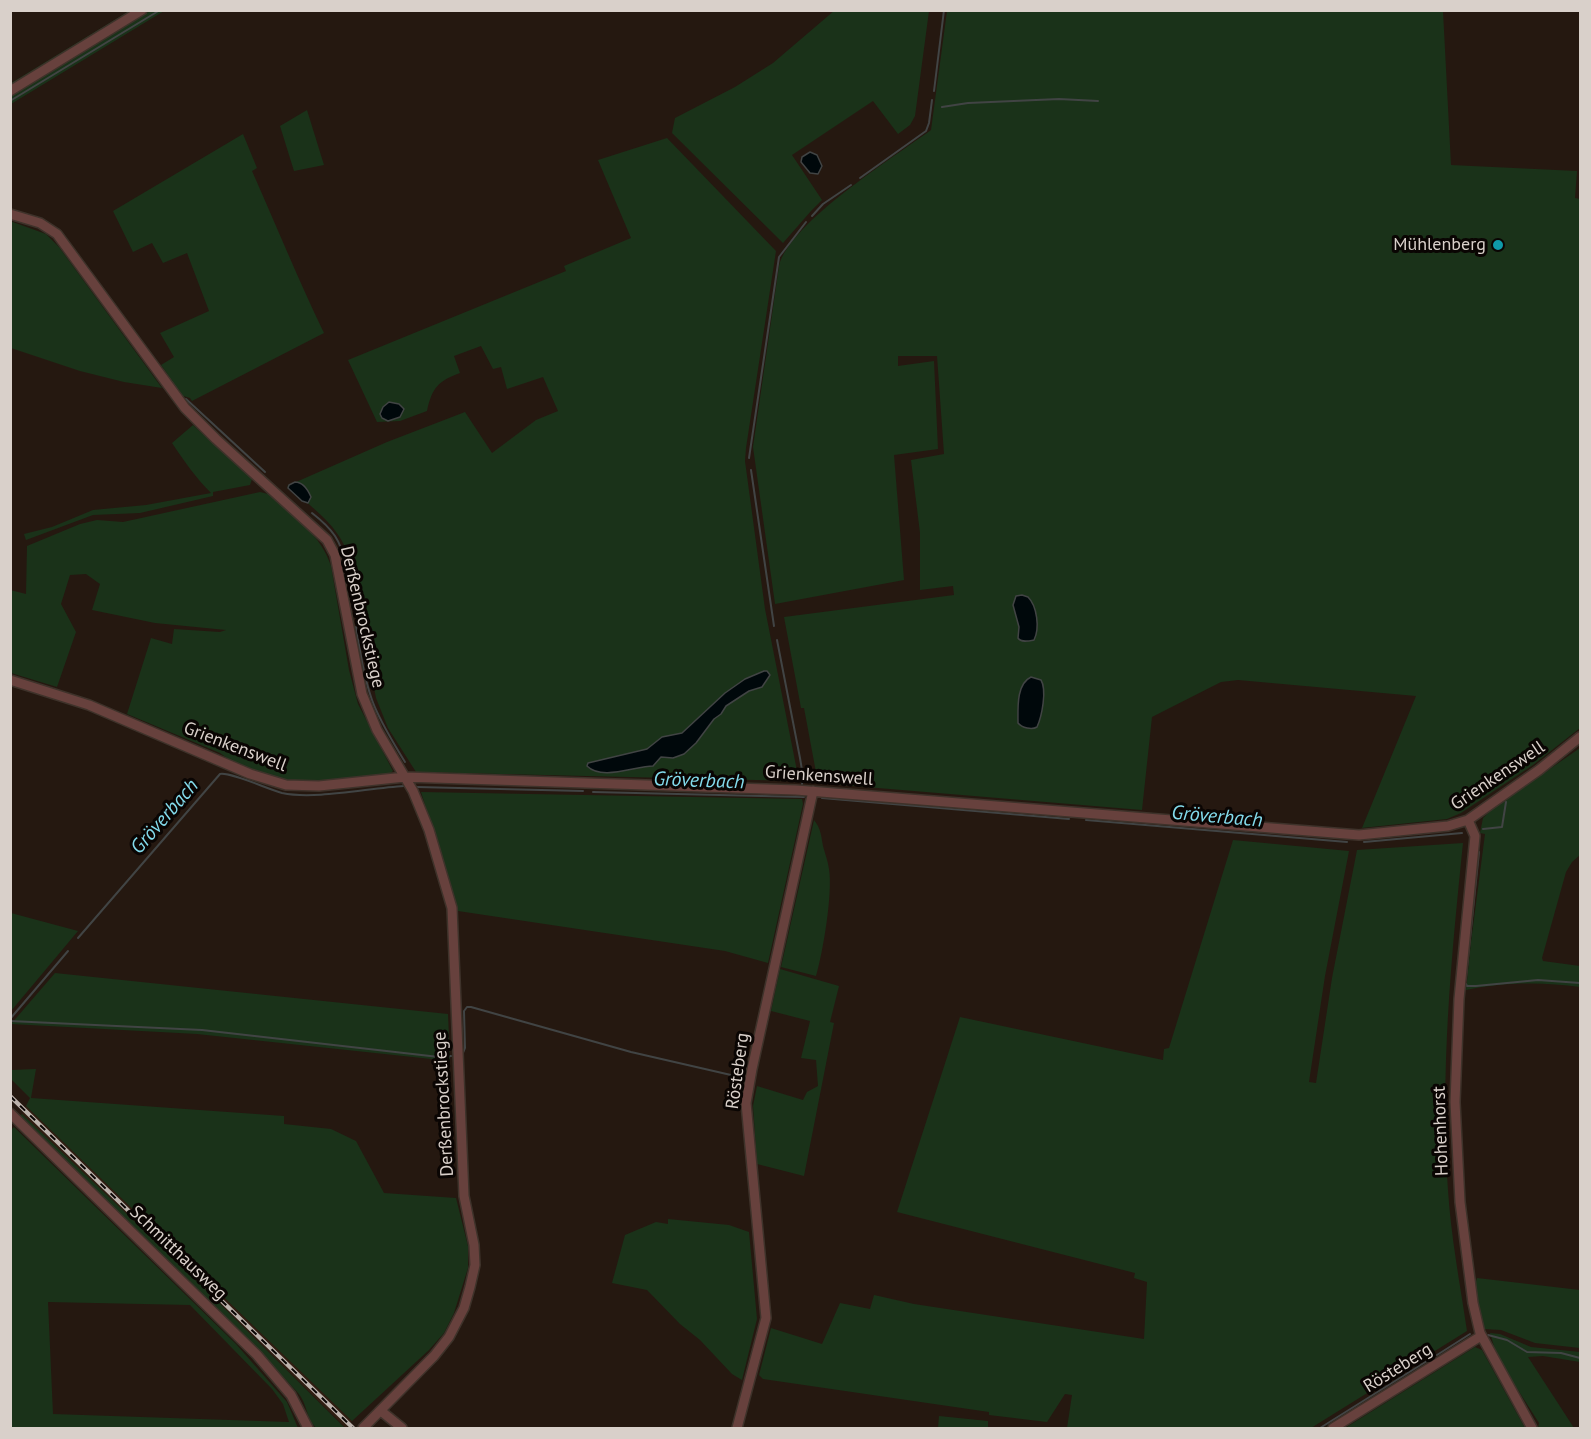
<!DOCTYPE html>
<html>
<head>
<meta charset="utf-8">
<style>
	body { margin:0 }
	#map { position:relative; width:1591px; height:1439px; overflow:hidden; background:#251810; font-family:"PT Sans",sans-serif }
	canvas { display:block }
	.frame { position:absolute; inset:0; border:12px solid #d9d0ca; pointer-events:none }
</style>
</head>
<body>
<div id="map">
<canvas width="1591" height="1439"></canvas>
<div class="frame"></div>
</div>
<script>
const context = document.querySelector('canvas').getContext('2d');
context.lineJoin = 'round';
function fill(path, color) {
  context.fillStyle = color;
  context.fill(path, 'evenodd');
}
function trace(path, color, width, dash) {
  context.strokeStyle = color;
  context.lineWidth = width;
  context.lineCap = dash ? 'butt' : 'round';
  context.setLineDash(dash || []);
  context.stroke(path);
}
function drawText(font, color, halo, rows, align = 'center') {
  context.font = font + ' "PT Sans",sans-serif';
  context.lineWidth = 6;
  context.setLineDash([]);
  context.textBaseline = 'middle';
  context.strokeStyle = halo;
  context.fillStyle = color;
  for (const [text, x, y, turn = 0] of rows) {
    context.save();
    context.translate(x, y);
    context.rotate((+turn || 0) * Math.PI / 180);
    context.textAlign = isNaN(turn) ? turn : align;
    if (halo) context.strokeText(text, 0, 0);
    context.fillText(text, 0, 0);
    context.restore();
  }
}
fill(new Path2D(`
	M26,1106L352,1421L346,1428L193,1277L22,1114Z`), '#301e12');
fill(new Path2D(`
	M835,10L929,11L915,116L910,125L898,134L873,101L792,155L822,200L811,211L783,243L672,133L675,118L735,87L773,63Z
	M129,11H138L11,88V83Z
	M150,11H164L11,104V96Z
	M947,11H1443L1451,165L1577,171L1575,198L1580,199V728L1533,765L1461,813L1447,819L1362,828L1416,696L1238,680L1221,682L1152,717L1142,810L818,783L804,708H801L784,617L954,595L953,586L920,590V533L911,460L944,454L937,356H898V366L934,361L938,449L894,455L904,580L775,604L753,447L779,266C789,223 894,157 931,130Z
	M307,110L324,165L294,171L280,126Z
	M243,134L257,168L252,171C276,225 298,279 324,333L192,401L190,398L183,396L161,365L174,357L160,333L209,311L187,253L163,263L152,243L133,252L113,211Z
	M667,138L776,251L746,448L745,461L765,609L799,781L416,772L388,728L376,698L347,551C335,522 310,506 287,486L387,442L465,412L492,453L536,420L558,411L543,377L507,389L501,367L493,369L481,346L454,356L460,373C438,381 432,388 427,411L400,421L377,422L348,360L566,271L564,266L631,238L598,160Z
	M10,221L46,234L59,247L162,388L124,382L80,371L11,348Z
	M193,425L252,479L250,485L213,492V496L140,513L93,515L26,540L24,534L52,527L93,510L146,505L211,493C196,478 184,461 172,443Z
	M260,492L268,494C292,515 321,534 331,566L349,670L358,704L393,771L388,775C328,780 272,794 220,753L127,714L151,638L172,644L174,629L220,632L226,630L155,623L92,610L100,584L86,574L70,575L61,604L76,632L57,687L11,673L10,590L26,594L27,546L80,524L97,520L123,522Z
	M1580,748V855L1572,862L1566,872L1542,958L1543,961L1580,966V987C1543,982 1503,982 1466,990L1471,942L1485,834L1480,833L1483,818L1492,809Z
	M421,792L802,799L803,804L768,963L725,951L458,911Z
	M814,820C821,829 821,835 823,846C825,854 828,861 829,869C833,892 823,953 816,976L781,967Z
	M1233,840L1349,851L1325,976L1309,1082L1316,1083L1332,978L1357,850L1463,843C1451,959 1440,1074 1448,1190C1451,1237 1460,1284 1467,1331L1311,1428H1067L1072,1395L1065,1394L1047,1422L989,1415V1412L763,1379L759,1375L771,1328L822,1344L840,1303L870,1309L874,1295L914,1304L1144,1339L1147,1282L1134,1278L1135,1273L897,1212L960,1017L1163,1060L1164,1049L1169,1048Z
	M11,913L78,931L11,1011L10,913Z
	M780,969L839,986L830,1022L834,1023L804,1176L757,1164L753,1106L757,1086L803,1100L807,1092L818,1086L816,1060L801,1058L810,1021L771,1011Z
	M55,973L448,1014L450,1061L197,1034L11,1024Z
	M36,1069L31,1098L284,1116V1124L331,1129L356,1141L384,1193L456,1198L468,1246V1268L454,1313L444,1333L429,1350L352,1421L26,1106L30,1098L11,1079V1070Z
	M22,1114L193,1277L345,1428H316C306,1418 307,1403 298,1393C228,1314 149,1243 74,1169L63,1157L20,1116Z
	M14,1127L236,1344L287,1402L298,1428H11L10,1131ZM48,1302L190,1305L272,1389L283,1404L289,1422L53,1414Z
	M668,1219L729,1225L749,1232L757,1319L742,1380L732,1374L700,1340L680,1324L647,1290L612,1283L625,1235L656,1222L668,1224Z
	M1477,1278L1580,1290V1348L1535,1343L1501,1330L1484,1329C1477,1316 1472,1292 1477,1278Z
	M1490,1333L1500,1334L1531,1347L1580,1352V1362L1543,1356L1528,1357L1574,1428H1538L1539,1423L1504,1368L1496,1353Z
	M1475,1347L1482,1350L1525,1428H1345Z
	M939,1416L988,1421V1428H938Z`), '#1a3219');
const water = new Path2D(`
	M810,152L817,155L822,166L818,174L810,173L801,162L802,157Z
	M389,402L399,404L404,409L400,417L388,421L382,418L380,414L383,407Z
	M295,482C303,482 308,490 311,497L308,503L302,501L288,488L289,485Z
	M1022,595L1028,597C1037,606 1040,628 1034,640C1029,641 1021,643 1018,638L1019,627L1013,605L1016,596Z
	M764,671H767L770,675L762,687L749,691L726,706L721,714L714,719L696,743L684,754L673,758L661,757L653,766C635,766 602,781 587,766L588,763L647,749L662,737L682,733L725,693L745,679Z
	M1031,677L1041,680C1047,690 1042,716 1037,727C1032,730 1022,728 1018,723C1018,709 1016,684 1031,677Z`);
fill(water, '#00080b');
trace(water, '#414444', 1.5);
trace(new Path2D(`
	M934,91L944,10
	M10,101L160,10
	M942,107L968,103L1059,99L1098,101
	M860,178L926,131L929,123L932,100
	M812,216L823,204L851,185
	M162,369L177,389
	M186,399L265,472
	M749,458L779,257L806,222
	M751,470L774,626
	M312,513C321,520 329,527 335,536C348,556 349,586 353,609
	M356,627C360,652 364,677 372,700C380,722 393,742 405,762
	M777,640L800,758L803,776L802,784
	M417,787L583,791
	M593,792L804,797
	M822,798L1069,819
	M1086,820L1347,842
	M1483,829L1502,827L1506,802
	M1364,842L1462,833
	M78,938L220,774C231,772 267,789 282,793C315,800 368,788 404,786
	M1466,977L1479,852
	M1466,984L1467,986H1476L1538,980L1580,983
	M10,1019L68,951
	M10,1021L202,1030L439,1057L451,1056
	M463,1053L465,1048L464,1011L467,1007H471L631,1052L744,1078
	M1488,1335L1507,1340L1527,1352L1561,1353L1580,1358
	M1437,1355L1470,1334
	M1320,1428L1427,1361`), '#414444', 2);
const street = new Path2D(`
	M10,91L142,10
	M10,214L40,223L57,234L185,408L216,439L327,540L335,555L362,694L377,730L413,791L429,830L452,908L464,1196L474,1245L475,1265L470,1287L464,1308L449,1337L434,1356L363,1428
	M10,680L89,705L250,774L286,785L319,786L405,777L796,790L1359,835L1448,826L1468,820L1539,770L1580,737
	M1468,820L1475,836L1459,999L1455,1102L1460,1202L1473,1303L1480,1333L1532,1428
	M10,1113L257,1355L291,1395L308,1428
	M381,1411L402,1428
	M737,1428L766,1318L746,1103L752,1069L813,791
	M1333,1428L1481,1336`);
trace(street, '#3e322a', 12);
trace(street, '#67413d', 9);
const rail = new Path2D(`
	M10,1096L353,1428`);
trace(rail, '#bcb2ac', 4.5);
trace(rail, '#0a0503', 2, [7]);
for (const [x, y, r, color] of [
	[1498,245,6,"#0f9aa8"]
]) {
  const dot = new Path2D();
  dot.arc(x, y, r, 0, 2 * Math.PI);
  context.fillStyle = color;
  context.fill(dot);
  trace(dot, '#0a0503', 2);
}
drawText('18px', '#d9d0ca', '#0a0503', [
	["Mühlenberg",1486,245]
], 'right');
drawText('18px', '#d9d0ca', '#0a0503', [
	["Derßenbrockstiege",362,617,77],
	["Grienkenswell",235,747,21],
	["Grienkenswell",819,776,4],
	["Grienkenswell",1498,776,-34],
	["Rösteberg",738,1071,-82],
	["Derßenbrockstiege",444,1104,-93],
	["Hohenhorst",1441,1131,-92],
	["Schmitthausweg",178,1253,44],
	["Rösteberg",1398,1368,-32]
]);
drawText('italic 20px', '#83dbec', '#0a0503', [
	["Gröverbach",699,781,2],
	["Gröverbach",165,817,-49],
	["Gröverbach",1217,817,5]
]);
</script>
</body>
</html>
